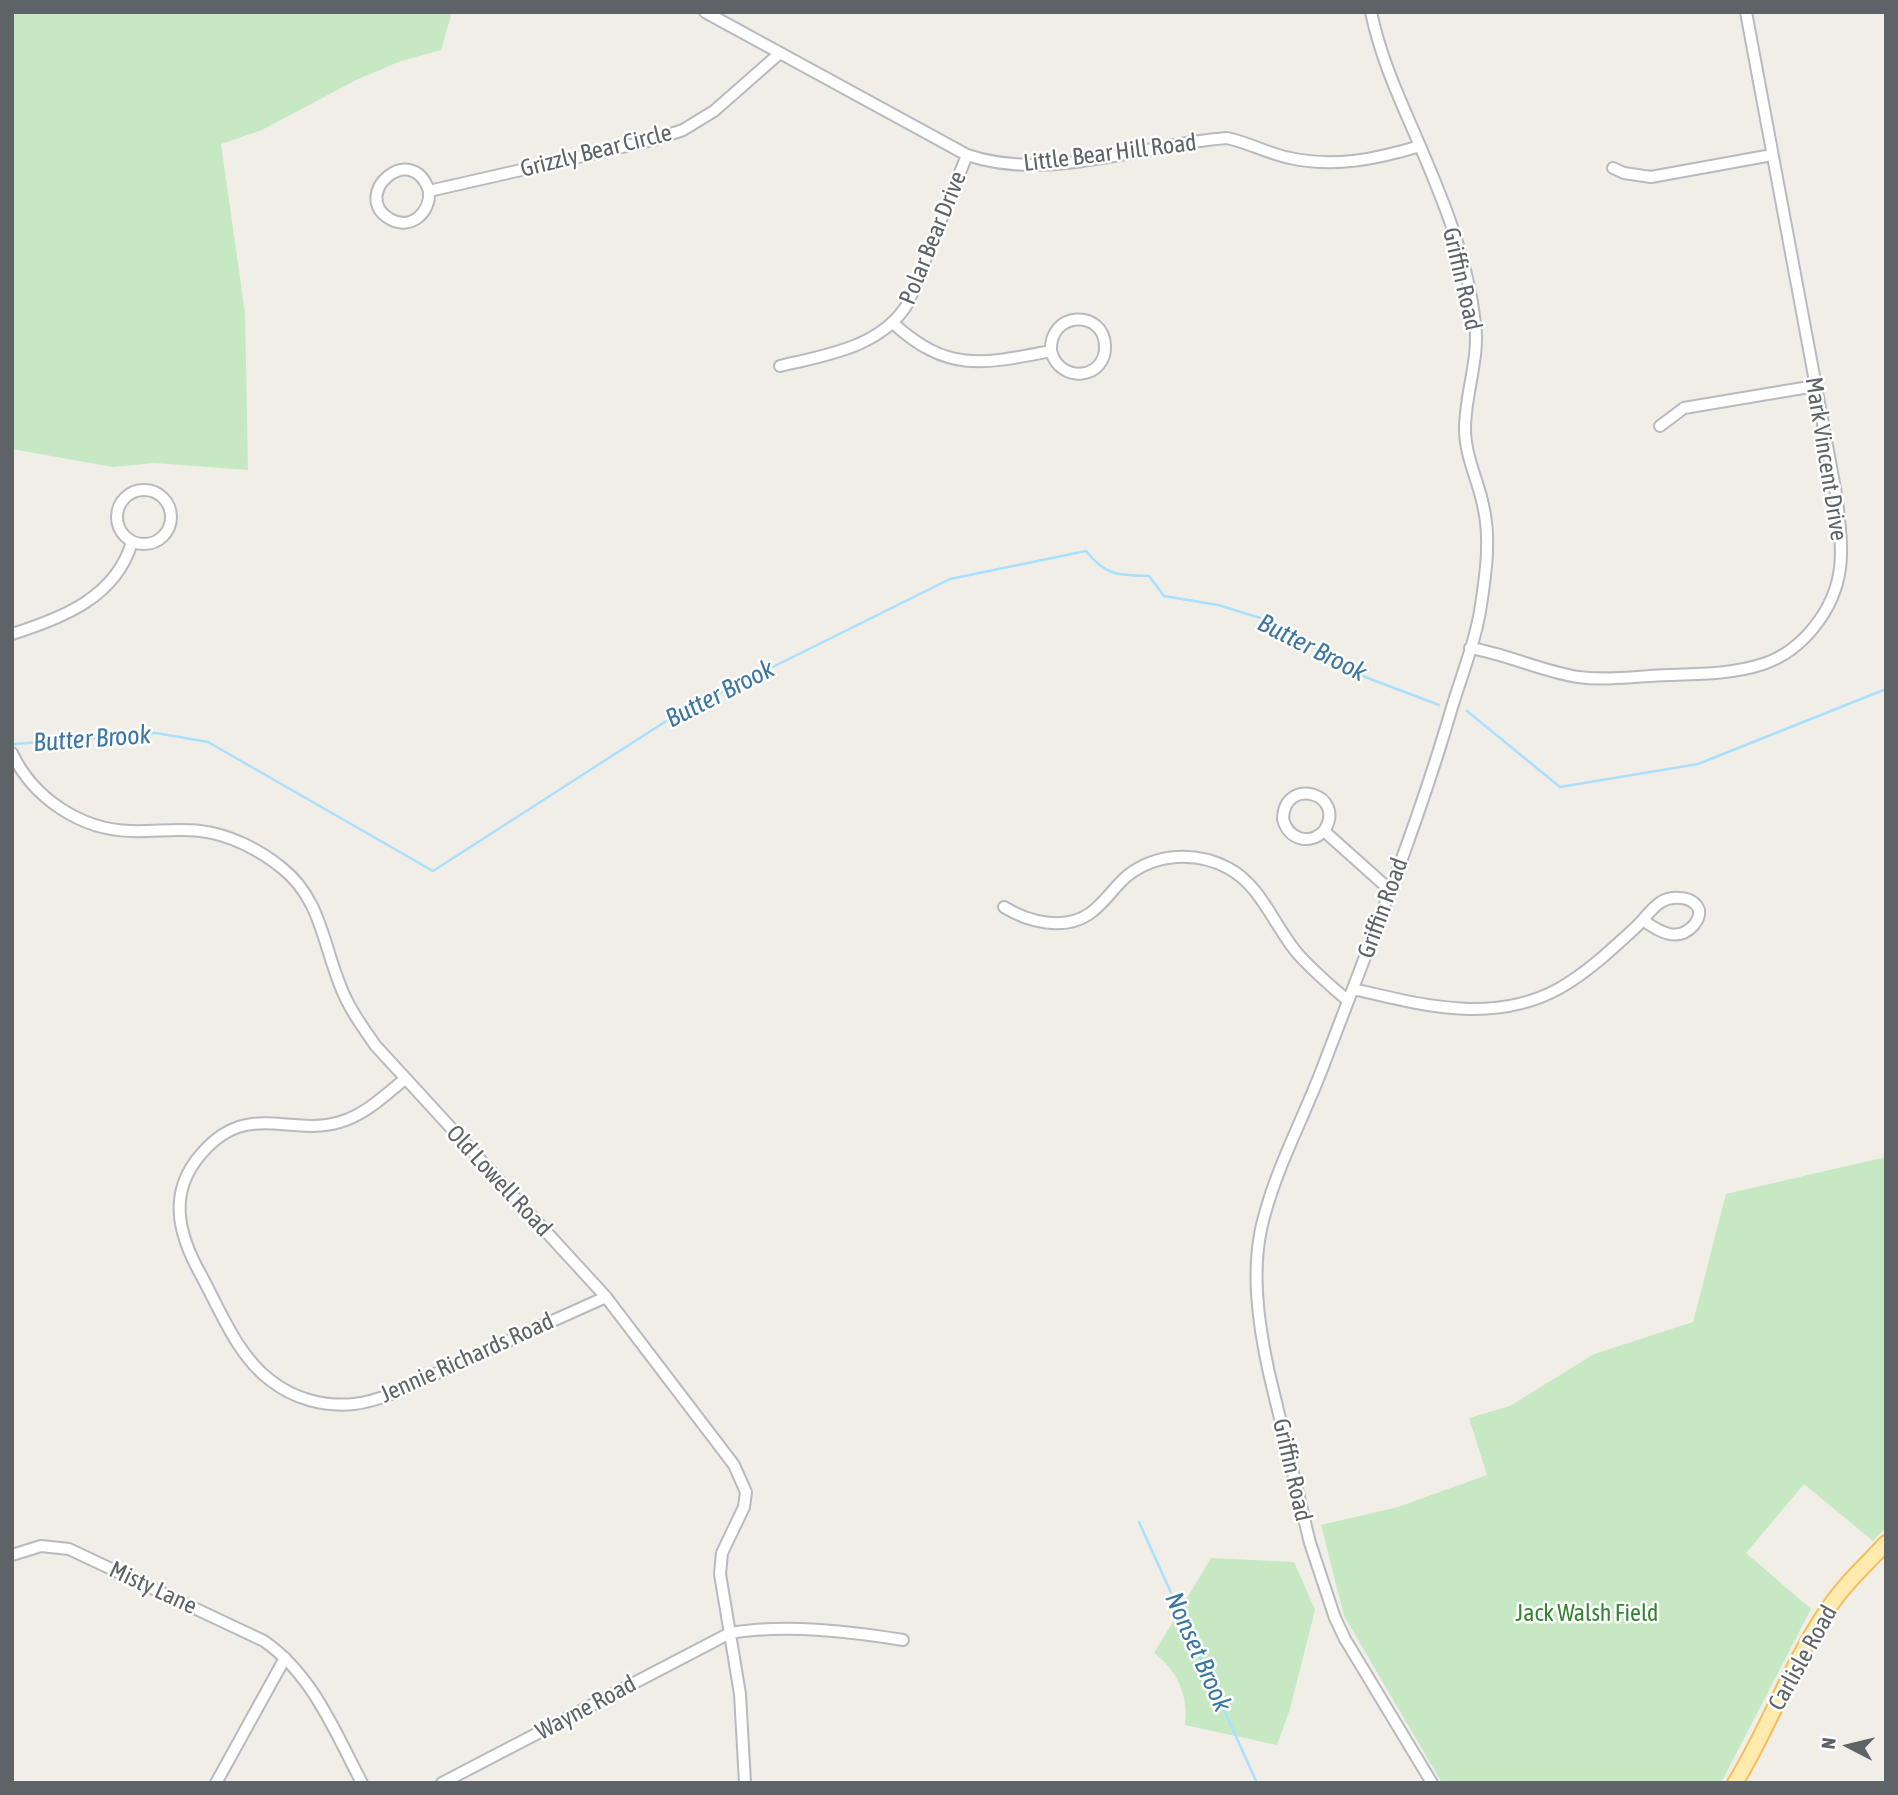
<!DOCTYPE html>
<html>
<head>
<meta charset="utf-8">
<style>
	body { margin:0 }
	#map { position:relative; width:1898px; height:1795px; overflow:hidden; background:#f1eee7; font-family:"Asap Condensed",sans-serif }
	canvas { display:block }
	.frame { position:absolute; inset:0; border:14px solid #5e6368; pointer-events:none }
	.north { position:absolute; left:1814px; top:1711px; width:70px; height:70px; -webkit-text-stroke:5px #fff; paint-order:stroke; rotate:277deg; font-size:19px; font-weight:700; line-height:28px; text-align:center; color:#5e6368 }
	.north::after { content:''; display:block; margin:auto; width:24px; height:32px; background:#5e6368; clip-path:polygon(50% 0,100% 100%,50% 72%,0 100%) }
</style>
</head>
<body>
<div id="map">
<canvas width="1898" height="1795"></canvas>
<div class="frame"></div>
<div class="north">N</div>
</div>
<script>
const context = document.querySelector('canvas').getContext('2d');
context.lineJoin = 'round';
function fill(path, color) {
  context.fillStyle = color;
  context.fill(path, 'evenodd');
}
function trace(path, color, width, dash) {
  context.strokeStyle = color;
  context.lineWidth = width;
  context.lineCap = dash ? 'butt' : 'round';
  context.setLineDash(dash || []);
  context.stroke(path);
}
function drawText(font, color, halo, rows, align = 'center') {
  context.font = font + ' "Asap Condensed",sans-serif';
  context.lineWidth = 5;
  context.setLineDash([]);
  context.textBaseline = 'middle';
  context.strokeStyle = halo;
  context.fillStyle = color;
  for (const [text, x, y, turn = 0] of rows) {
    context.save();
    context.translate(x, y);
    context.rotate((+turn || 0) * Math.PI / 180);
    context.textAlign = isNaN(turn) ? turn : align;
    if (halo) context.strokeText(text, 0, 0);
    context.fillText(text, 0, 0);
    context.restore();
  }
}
fill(new Path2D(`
	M12,12H452L441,50L401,61L356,80L262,130L221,144L245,313L248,470L154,463L113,467L12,449Z
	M1886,1157V1527L1873,1541L1804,1484L1746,1553L1811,1609L1721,1783H1442L1344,1616L1321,1525L1398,1507L1487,1475L1469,1418L1510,1406L1594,1354L1693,1322L1726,1194Z
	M1211,1558L1294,1562L1315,1610L1290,1709L1277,1745L1185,1725C1189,1696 1177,1670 1154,1653Z`), '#c6e8c3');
trace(new Path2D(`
	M1467,711L1560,787L1698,764L1886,689
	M15,744L156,733L208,742L433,871L674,716L950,579L1086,551C1106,576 1118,575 1149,576L1164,596L1218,605L1267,620L1365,677L1439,705
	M1139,1522L1257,1783`), '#a9e0ff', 2.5);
const minor = new Path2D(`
	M705,12L967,155C1050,183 1142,144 1227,138C1250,143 1269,154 1290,158C1335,168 1377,159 1420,146
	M1371,12C1382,63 1400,99 1420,146C1444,202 1468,261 1475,323C1480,358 1465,393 1465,429C1465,456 1478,480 1483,505C1491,537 1486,573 1481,605C1476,641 1460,679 1450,714C1415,833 1368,948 1324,1064C1305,1115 1278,1164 1264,1217C1250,1267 1258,1323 1269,1373L1310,1543L1335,1618L1345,1639L1432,1783
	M1613,168L1624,173L1651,177L1772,155
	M429,191C431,212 411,231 390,219C349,195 412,139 429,191L653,140L683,130L714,111L780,53
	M894,324C948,373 984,364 1051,351C1060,385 1107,379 1105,345C1103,309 1049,311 1051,351
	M780,366C826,355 882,347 908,303L967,155
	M1660,426L1684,408L1815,386
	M117 517a27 27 0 1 1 54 0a27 27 0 1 1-54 0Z
	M12,634C63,618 116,597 132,542
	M1470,648C1507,654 1540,671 1578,677C1607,681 1639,676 1668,675C1700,674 1733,674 1763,664C1803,651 1835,609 1840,568C1843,545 1839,522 1837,499L1746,12
	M12,753C33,798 81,830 131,831C154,832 177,828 200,831C229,834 260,850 282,868C320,898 323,943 340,985C348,1007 362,1026 375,1045L606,1297L734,1465L746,1492L744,1507L722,1553L720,1574L740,1694L745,1783
	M1324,831C1348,794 1284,775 1283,819C1288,839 1309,846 1324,831L1390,890
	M1004,907C1028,922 1064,931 1089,914C1104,904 1114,887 1127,876C1156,853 1196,851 1228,868C1261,885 1274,926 1298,954C1313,971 1331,986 1348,1001
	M1353,989C1422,1005 1494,1025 1560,988C1588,972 1611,950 1635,928C1644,920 1651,908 1661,902C1672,895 1694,896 1699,910C1700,916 1698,920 1694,925C1678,943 1659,932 1643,920
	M405,1079C385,1095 365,1115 340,1122C289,1137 248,1100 202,1153C167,1192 178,1234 201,1275C220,1310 237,1355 270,1380C294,1399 324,1407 354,1404C388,1400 421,1380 452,1366C504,1343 555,1320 606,1297
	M12,1555L41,1546L69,1549L264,1641C313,1675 335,1732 362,1783
	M216,1783L285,1658
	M442,1783L730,1633C786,1624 847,1631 903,1640`);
const major = new Path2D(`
	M1735,1783C1769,1728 1790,1666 1826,1612C1842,1586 1866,1565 1886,1543`);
trace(minor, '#b7babe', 14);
trace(major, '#f5be5c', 18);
trace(minor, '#fff', 10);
trace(major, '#ffebae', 14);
drawText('24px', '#5e6368', '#fff', [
	["Grizzly Bear Circle",596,151,-14],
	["Little Bear Hill Road",1110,153,-7],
	["Polar Bear Drive",933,238,-68],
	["Griffin Road",1462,279,77],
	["Mark Vincent Drive",1826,459,81],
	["Griffin Road",1383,908,-70],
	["Old Lowell Road",499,1181,47],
	["Jennie Richards Road",467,1358,-24],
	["Griffin Road",1292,1470,77],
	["Misty Lane",153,1588,25],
	["Carlisle Road",1803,1658,-61],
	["Wayne Road",586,1708,-28]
]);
drawText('24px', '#358232', '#fff', [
	["Jack Walsh Field",1587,1613]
]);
drawText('italic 26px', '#3c76a3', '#fff', [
	["Butter Brook",1312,648,27],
	["Butter Brook",720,694,-27],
	["Butter Brook",92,739,-4],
	["Nonset Brook",1198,1652,66]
]);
</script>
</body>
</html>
